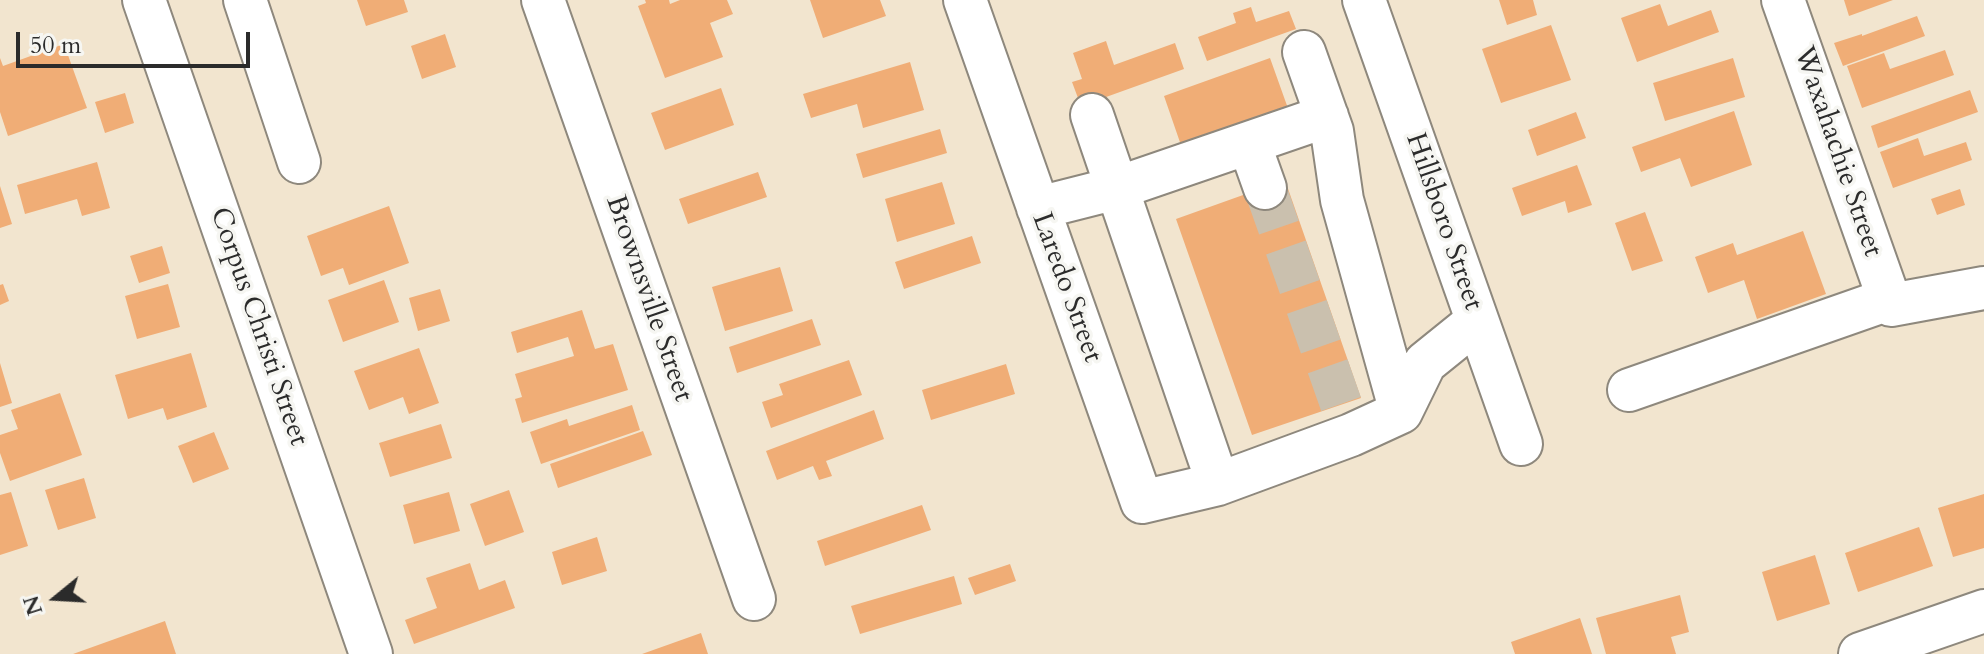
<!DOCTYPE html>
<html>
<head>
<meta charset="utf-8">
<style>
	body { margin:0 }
	#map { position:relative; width:1984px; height:654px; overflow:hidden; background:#f2e5cf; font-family:Cardo,serif }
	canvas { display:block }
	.north { position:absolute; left:16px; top:558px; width:80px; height:80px; -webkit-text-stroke:6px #f6f6f2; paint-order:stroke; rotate:252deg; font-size:22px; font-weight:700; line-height:32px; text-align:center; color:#2b2b2b }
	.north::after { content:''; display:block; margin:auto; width:28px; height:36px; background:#2b2b2b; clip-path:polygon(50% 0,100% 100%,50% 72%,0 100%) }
	.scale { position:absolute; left:16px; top:32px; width:234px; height:36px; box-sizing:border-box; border:4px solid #2b2b2b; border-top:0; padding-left:10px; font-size:24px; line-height:28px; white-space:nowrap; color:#2b2b2b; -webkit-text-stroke:6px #f6f6f2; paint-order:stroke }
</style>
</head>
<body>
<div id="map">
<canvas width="1984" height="654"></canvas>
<div class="north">N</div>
<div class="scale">50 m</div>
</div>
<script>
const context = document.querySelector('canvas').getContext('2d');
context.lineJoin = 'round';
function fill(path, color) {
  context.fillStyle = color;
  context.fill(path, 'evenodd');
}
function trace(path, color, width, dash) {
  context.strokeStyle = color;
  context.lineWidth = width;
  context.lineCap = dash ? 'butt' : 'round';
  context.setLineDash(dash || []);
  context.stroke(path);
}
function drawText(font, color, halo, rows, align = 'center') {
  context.font = font + ' Cardo,serif';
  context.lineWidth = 7;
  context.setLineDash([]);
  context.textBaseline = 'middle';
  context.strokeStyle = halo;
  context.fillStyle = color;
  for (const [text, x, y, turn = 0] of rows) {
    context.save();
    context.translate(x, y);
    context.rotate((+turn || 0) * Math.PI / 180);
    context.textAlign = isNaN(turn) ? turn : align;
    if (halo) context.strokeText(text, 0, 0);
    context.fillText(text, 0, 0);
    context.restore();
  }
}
fill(new Path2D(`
	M357,0H404L408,12L366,26Z
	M645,0H669L670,4L680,0H727L733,14L710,23L723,57L665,78L638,6L646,3Z
	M810,0H880L886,16L823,38Z
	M1499,0H1533L1537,15L1507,25Z
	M1844,0H1893L1849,16Z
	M1660,4L1668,26L1711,10L1719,32L1637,62L1621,18Z
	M1251,7L1256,22L1289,11L1296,29L1207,61L1198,37L1236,23L1233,13Z
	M1917,16L1925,36L1843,66L1834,43L1862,34V36Z
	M1551,25L1571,80L1501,103L1482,49Z
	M445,34L456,67L422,79L411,46Z
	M1106,41L1114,65L1175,43L1184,69L1081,106L1072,82L1082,79L1073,53Z
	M64,44L87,108L8,136L0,112V58L3,66Z
	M1945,50L1954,75L1862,108L1847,66L1884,53L1890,69Z
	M1270,58L1290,114L1183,151L1164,96Z
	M1733,58L1745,97L1665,121L1653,83Z
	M910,62L924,110L863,128L857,104L811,118L803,94Z
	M721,88L734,125L665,150L651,113Z
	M1970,90L1978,112L1878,148L1871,126Z
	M125,93L134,123L105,133L95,102Z
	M1734,111L1752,165L1691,187L1680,158L1641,172L1632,147Z
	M1576,112L1586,138L1537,156L1528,130Z
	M940,129L947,153L863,178L856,154Z
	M1918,138L1924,156L1966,142L1972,160L1893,188L1880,152Z
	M97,162L110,208L82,216L77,199L25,214L17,185Z
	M1577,165L1592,205L1568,213L1565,201L1522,216L1512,188Z
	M758,172L767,197L688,224L679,199Z
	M1285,180L1361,398L1252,435L1176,219Z
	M942,182L955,224L897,242L885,199Z
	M0,186L12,224L0,228Z
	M1960,189L1965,205L1937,215L1931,199Z
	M389,206L409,263L349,285L343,268L321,276L307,236Z
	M1645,212L1663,261L1632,271L1615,223Z
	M1803,231L1826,294L1757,319L1744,280L1708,293L1695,257L1733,243L1737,255Z
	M972,236L981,263L904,289L895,262Z
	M162,246L170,273L139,283L130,256Z
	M780,267L793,311L725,331L712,287Z
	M384,280L399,322L343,342L328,300Z
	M3,284L9,301L0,305V285Z
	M168,284L180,327L137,339L125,296Z
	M440,289L450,321L418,331L409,298Z
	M582,310L595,349L613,344L628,390L522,423L515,399L522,397L515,374L574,356L568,337L517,353L511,332Z
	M812,319L821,345L737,373L729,347Z
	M419,348L439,403L409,414L403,397L369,410L354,371Z
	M191,353L207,407L167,420L163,408L128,419L115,375Z
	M849,360L862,395L771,428L762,402L783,395L779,384Z
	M0,363L12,403L0,407Z
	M1006,364L1015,394L931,420L922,390Z
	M60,393L82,455L10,481L0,453V435L18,429L11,410Z
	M632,405L640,430L541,464L530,432L567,419L569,426Z
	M874,410L884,439L826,461L832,476L819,480L813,466L777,480L766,451Z
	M441,424L452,458L390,477L379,443Z
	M643,431L652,455L558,488L550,464Z
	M214,432L229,469L193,483L178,446Z
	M84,478L96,518L58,530L45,490Z
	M509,490L524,532L485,546L470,504Z
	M11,492L28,546L0,555V495Z
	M449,492L460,531L414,544L403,505Z
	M1984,494V548L1953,557L1938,508Z
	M922,505L931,530L825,566L817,541Z
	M1919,527L1933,566L1858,592L1845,553Z
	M597,537L607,571L562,585L552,552Z
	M1815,555L1830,604L1777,621L1762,572Z
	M470,563L479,590L505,580L515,608L414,644L405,620L437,608L426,578Z
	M1010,564L1016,581L975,595L968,578Z
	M954,576L962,604L860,634L851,606Z
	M1680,595L1689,632L1671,637L1676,654H1606L1596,618Z
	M1580,618L1592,654H1515L1511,642Z
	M165,621L176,654H73Z
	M701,633L708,654H642Z`), '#f0ad76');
trace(new Path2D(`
	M1265,188L1341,404`), '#cac0ae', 42, [42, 21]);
const minor = new Path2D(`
	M144,0L371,654
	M245,0L299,162
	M543,0L754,599
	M965,0L1142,502L1218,484L1351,435L1401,412L1425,363L1477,321
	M1364,0L1521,444
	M1783,0L1891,305L1984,288
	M1304,52L1332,131L1342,200L1401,412
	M1092,115L1218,484
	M1249,143L1265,188
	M1038,208L1117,188L1327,116
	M1629,390L1889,299
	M1860,654L1984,611`);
trace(minor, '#8e887d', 46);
trace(minor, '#fff', 42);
drawText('28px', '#2b2b2b', '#f6f6f2', [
	["Waxahachie Street",1837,152,71],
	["Hillsboro Street",1443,222,71],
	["Laredo Street",1066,288,70],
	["Brownsville Street",648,299,71],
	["Corpus Christi Street",258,327,71]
]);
</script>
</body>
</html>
